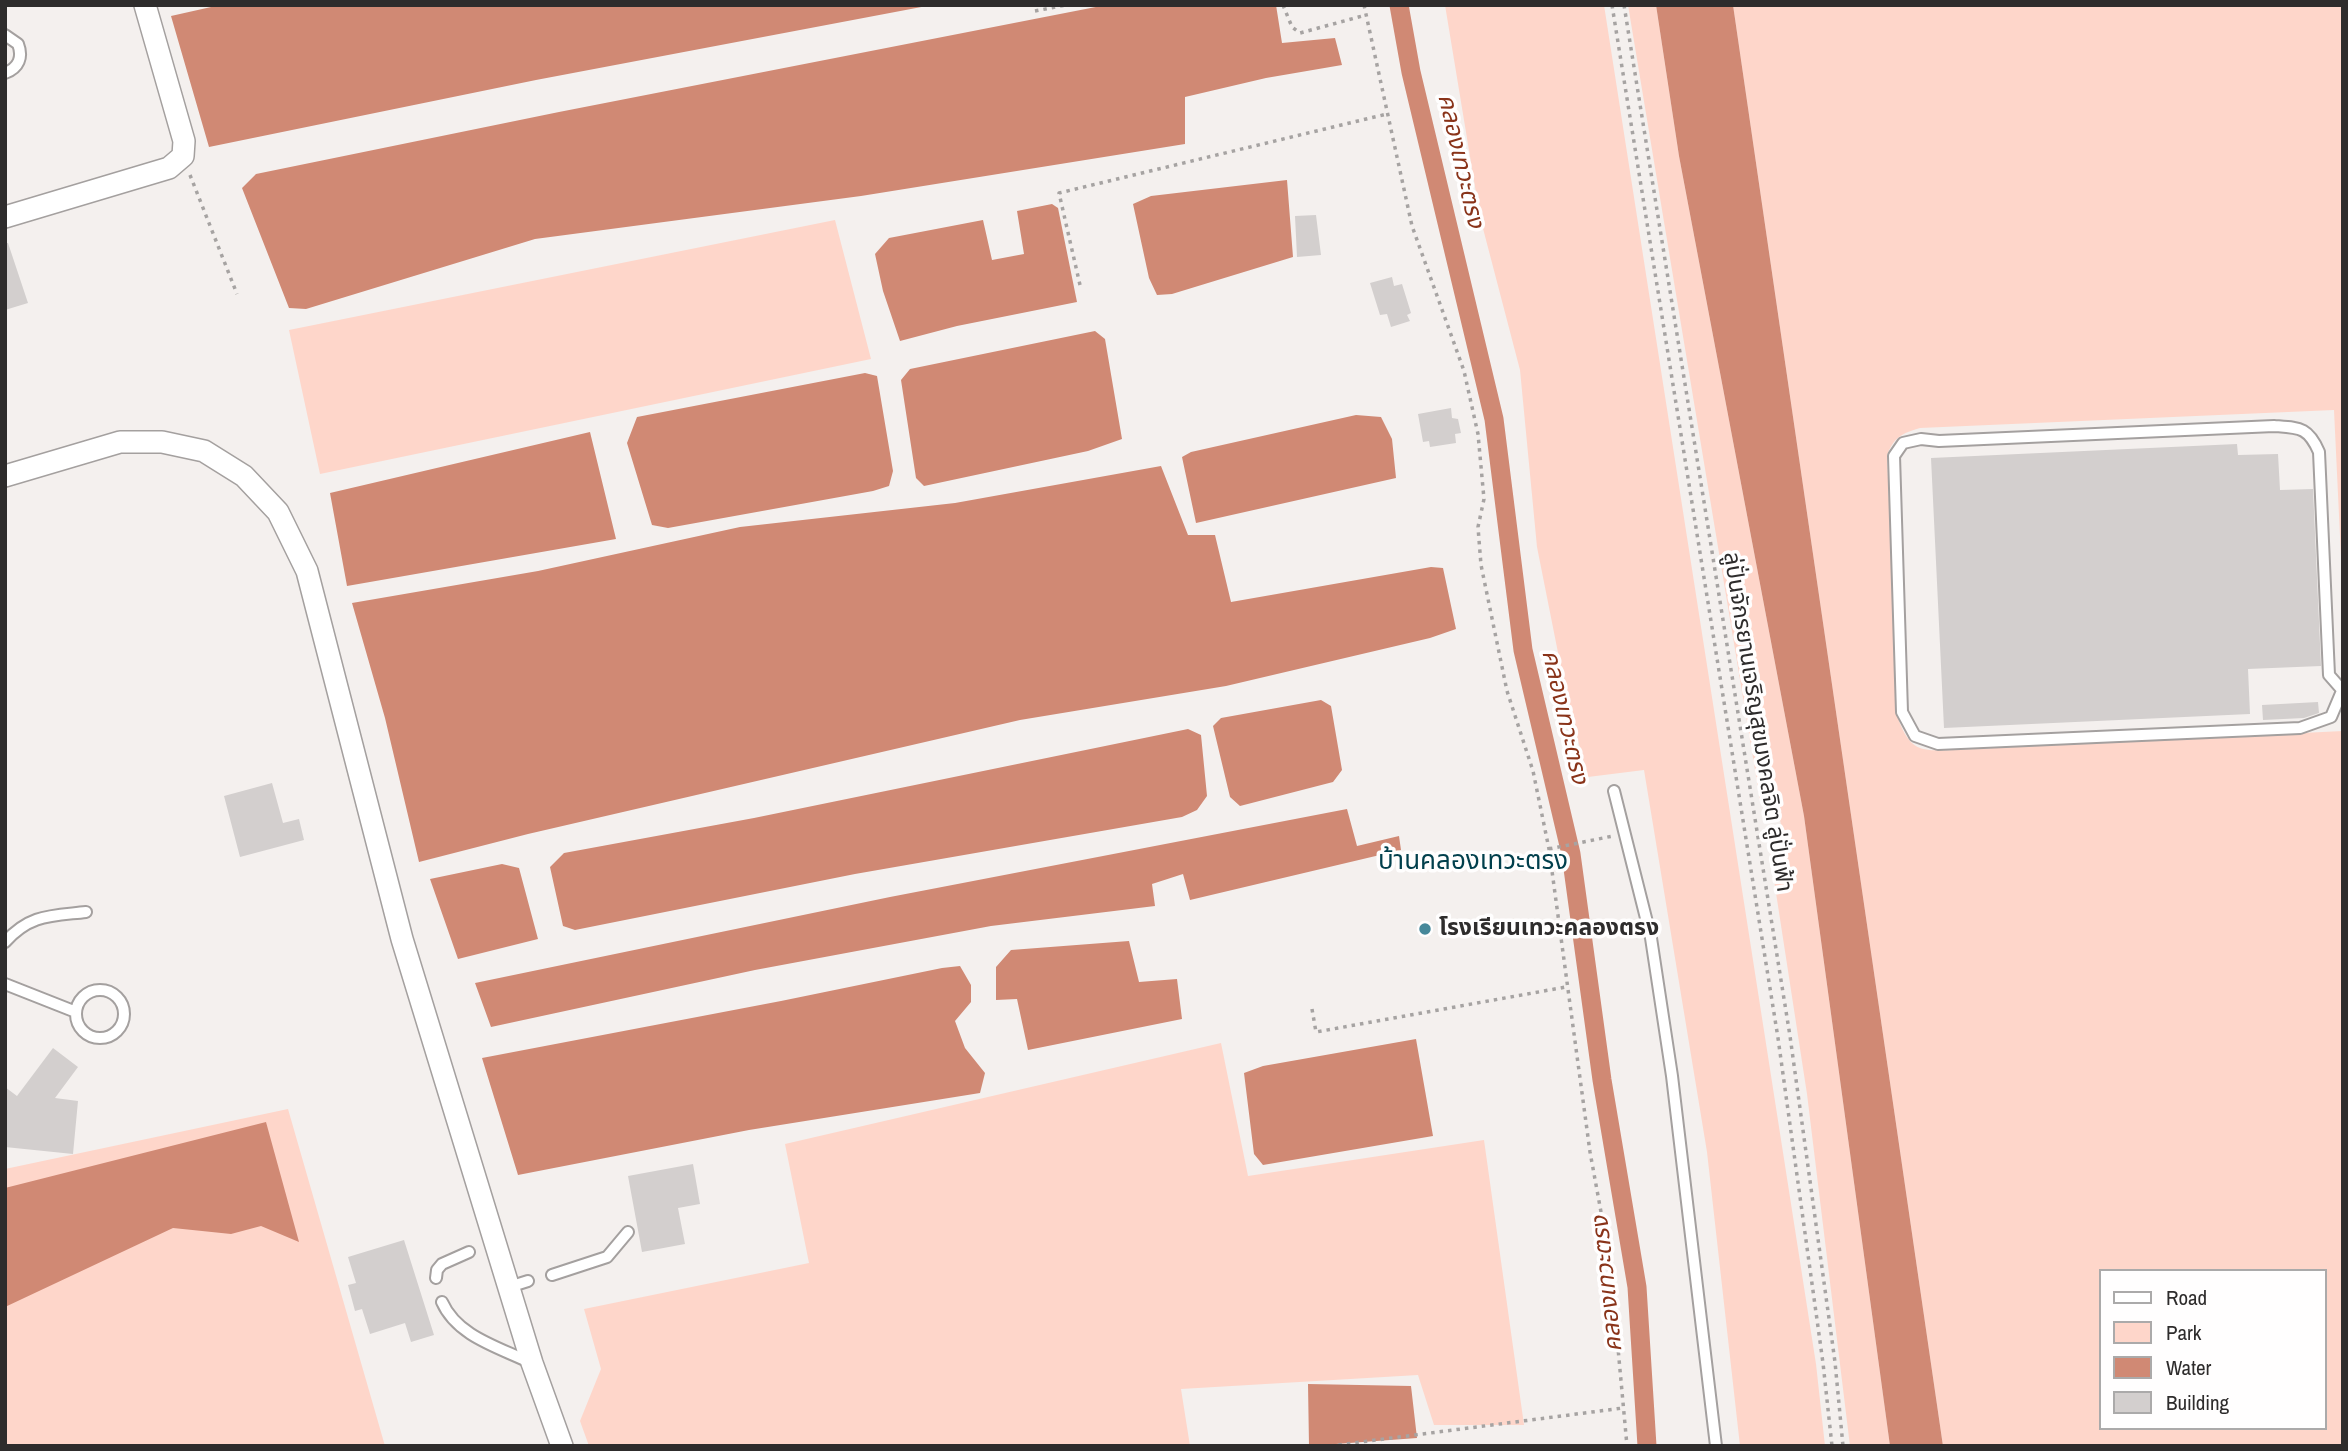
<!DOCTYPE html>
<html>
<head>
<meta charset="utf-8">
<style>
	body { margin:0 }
	#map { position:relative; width:2348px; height:1451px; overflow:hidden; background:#f4f0ee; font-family:"Archivo Narrow",sans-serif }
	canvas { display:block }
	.frame { position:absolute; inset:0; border:7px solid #2e2c2c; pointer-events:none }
	.legend { position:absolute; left:2099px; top:1269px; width:228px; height:161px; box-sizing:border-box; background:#fffefe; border:2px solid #abaaaa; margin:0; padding:9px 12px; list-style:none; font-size:21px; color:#2e2c2c }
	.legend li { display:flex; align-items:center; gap:14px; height:35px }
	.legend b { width:35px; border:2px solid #abaaaa }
</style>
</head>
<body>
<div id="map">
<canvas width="2348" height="1451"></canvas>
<div class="frame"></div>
<ul class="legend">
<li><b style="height:9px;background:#fff"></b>Road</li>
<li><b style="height:19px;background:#fed6ca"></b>Park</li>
<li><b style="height:19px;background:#d08974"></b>Water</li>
<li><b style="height:19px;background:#d3cfce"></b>Building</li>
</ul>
</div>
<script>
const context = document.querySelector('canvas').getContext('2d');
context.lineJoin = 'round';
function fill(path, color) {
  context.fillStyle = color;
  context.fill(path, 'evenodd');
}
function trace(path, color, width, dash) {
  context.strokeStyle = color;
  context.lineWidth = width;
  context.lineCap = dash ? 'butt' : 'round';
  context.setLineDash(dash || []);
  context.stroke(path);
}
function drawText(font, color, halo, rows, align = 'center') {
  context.font = font + ' "Archivo Narrow","Noto Sans Thai",sans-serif';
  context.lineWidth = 7;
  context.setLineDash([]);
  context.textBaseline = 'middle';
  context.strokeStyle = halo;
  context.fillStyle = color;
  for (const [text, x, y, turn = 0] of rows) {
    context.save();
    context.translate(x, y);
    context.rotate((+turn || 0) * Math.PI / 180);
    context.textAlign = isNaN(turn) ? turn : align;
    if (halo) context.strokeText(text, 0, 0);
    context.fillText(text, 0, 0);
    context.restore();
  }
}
fill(new Path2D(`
	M1445,5H1604L1816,1364L1825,1446H1740L1707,1152L1644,770L1588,777L1569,708L1537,547L1520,370L1480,217Z
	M1628,5H1656L1679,156L1804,816L1890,1446H1850L1807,1094L1766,828L1781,825L1776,798L1760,800Z
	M1733,5H2343V599L2334,410L1920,428C1902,433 1893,438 1887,456L1899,721C1911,752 1922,751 1953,750L2343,731V1446H1943ZM2101,1271H2325V1428H2101Z
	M835,220L871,359L320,474L289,330Z
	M1221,1043L1248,1176L1484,1140L1524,1425H1434L1418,1375L1181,1389L1190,1446H589L580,1421L601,1369L584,1309L809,1263L785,1144Z
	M288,1109L385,1446H5V1169Z`), '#fed6ca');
fill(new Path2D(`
	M220,5H932L536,80L209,147L171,16Z
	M1106,5H1276L1282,43L1335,38L1342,65L1266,78L1185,97V144L861,196L535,239L306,309L289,308L242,188L256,174L559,112Z
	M1656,5H1733L1943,1446H1890L1804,816L1679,156Z
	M1287,180L1293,257L1172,294L1157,295L1149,278L1133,204L1151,196Z
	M1052,204L1058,208L1077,302L957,326L900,341L883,291L875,254L889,238L983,220L992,260L1024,254L1017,211Z
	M1095,331L1105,339L1122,439L1088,451L924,486L916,478L901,380L910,369Z
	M865,373L877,376L893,471L889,486L873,491L668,528L652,525L627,443L637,417Z
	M1356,415L1381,417L1392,439L1396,478L1196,523L1182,457L1191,452Z
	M590,432L616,539L347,586L330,493Z
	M1161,466L1188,535H1215L1231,602L1431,567L1443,568L1456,629L1430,638L1226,686L1020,720L528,834L419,862L385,718L352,603L538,571L740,527L955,503Z
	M1321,700L1331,706L1342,770L1333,782L1240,806L1230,797L1213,726L1221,718Z
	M1188,729L1201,735L1207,796L1197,810L1182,817L855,874L575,930L563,926L550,867L564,853L754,818Z
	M1347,809L1357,846L1399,836L1401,850L1190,900L1183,874L1152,884L1155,906L991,926L755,970L491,1027L475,983L890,897Z
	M502,864L519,868L538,939L458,959L430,879Z
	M1129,941L1139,982L1177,979L1182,1019L1028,1050L1017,999L996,1000V967L1011,950Z
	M960,966L971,985V1002L955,1021L965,1048L985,1073L980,1093L749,1130L518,1175L482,1058L781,1001L942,968Z
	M1416,1039L1433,1136L1263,1165L1254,1154L1244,1073L1263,1066Z
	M266,1122L299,1242L261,1226L231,1234L173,1228L5,1307V1188Z
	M1308,1384L1411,1386L1417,1438L1309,1446Z`), '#d08974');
trace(new Path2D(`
	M1399,5L1411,72L1494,419L1523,650L1571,854L1602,1080L1637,1287L1647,1446`), '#d08974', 19);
fill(new Path2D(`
	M1316,215L1321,255L1297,257L1295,216Z
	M5,243H8L28,303L5,310Z
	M1392,277L1394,286L1402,284L1411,313L1407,315L1410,321L1391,327L1387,314L1380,315L1370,283Z
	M1451,408L1452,418L1458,419L1461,433L1455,434L1456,443L1430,447L1429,441L1423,442L1418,414Z
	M2237,444L2238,455L2278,454L2280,490L2313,489L2321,666L2248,669L2250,714L1944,728L1931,458Z
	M2318,702L2319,713L2304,718L2263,720L2262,705Z
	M272,783L283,823L299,819L304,840L240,857L224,796Z
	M53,1048L78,1067L55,1098L78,1101L73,1154L5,1147V1087L17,1096Z
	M693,1164L700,1204L678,1208L685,1244L642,1252L628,1176Z
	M404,1240L434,1335L411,1342L405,1323L370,1334L362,1309L355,1311L348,1285L356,1283L348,1257Z`), '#d3cfce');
const service = new Path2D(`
	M5,35L18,44C23,57 19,68 5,73
	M2342,691L2331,717L2300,728L1938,744L1915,736L1902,712L1894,456L1903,443L1921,439L1939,441L2274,426C2300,428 2308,427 2319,452L2329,675L2343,691
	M1614,791L1651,938L1672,1076L1716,1446
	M5,942C30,914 51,916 86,912
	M5,984L76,1012
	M76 1014a24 24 0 1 1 48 0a24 24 0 1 1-48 0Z
	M552,1275L607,1257L628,1232
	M436,1278L437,1270L442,1264L469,1252
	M509,1287L528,1281
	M442,1302C457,1336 498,1347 529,1362`);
const minor = new Path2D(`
	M5,217L169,168L183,156L184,141L145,5
	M5,476L120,442H162L204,451L244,476L278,512L307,571L402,939L532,1363L562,1446`);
trace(service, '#a4a09f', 14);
trace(minor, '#a4a09f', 24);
trace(new Path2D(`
	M1283,5L1292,27L1300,33L1366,15
	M1364,5L1412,226L1464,371L1478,434L1484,499L1478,527L1481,565L1507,691L1533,771L1549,849L1590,1152L1610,1261L1627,1446
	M1612,5L1778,1038L1823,1363L1832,1446
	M1624,5L1790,1036L1835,1362L1843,1446
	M1035,11L1066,5
	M190,175L237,294
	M1080,285L1059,193L1387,114
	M1549,849L1613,836
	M1312,1009L1316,1032L1566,987
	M1330,1446L1623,1408`), '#a6a3a2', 3.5, [3.5, 5]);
trace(service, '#fff', 10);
trace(minor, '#fff', 21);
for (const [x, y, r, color] of [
	[1425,929,7,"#46889a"]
]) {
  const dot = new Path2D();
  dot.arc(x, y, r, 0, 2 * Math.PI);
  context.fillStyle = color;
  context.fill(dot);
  trace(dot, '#fffefe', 2.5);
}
drawText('23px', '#2e2c2c', '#fffefe', [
	["ลู่ปั่นจักรยานเจริญสุขมงคลจิต ลู่ปั่นฟ้า",1757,722,81]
]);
drawText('bold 23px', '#2e2c2c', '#fffefe', [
	["โรงเรียนเทวะคลองตรง",1439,929]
], 'left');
drawText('italic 24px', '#893319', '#fffefe', [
	["คลองเทวะตรง",1460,161,77],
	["คลองเทวะตรง",1564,717,77],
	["คลองเทวะตรง",1608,1284,-96]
]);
drawText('26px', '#013f4c', '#fffefe', [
	["บ้านคลองเทวะตรง",1473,862]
]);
</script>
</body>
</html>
